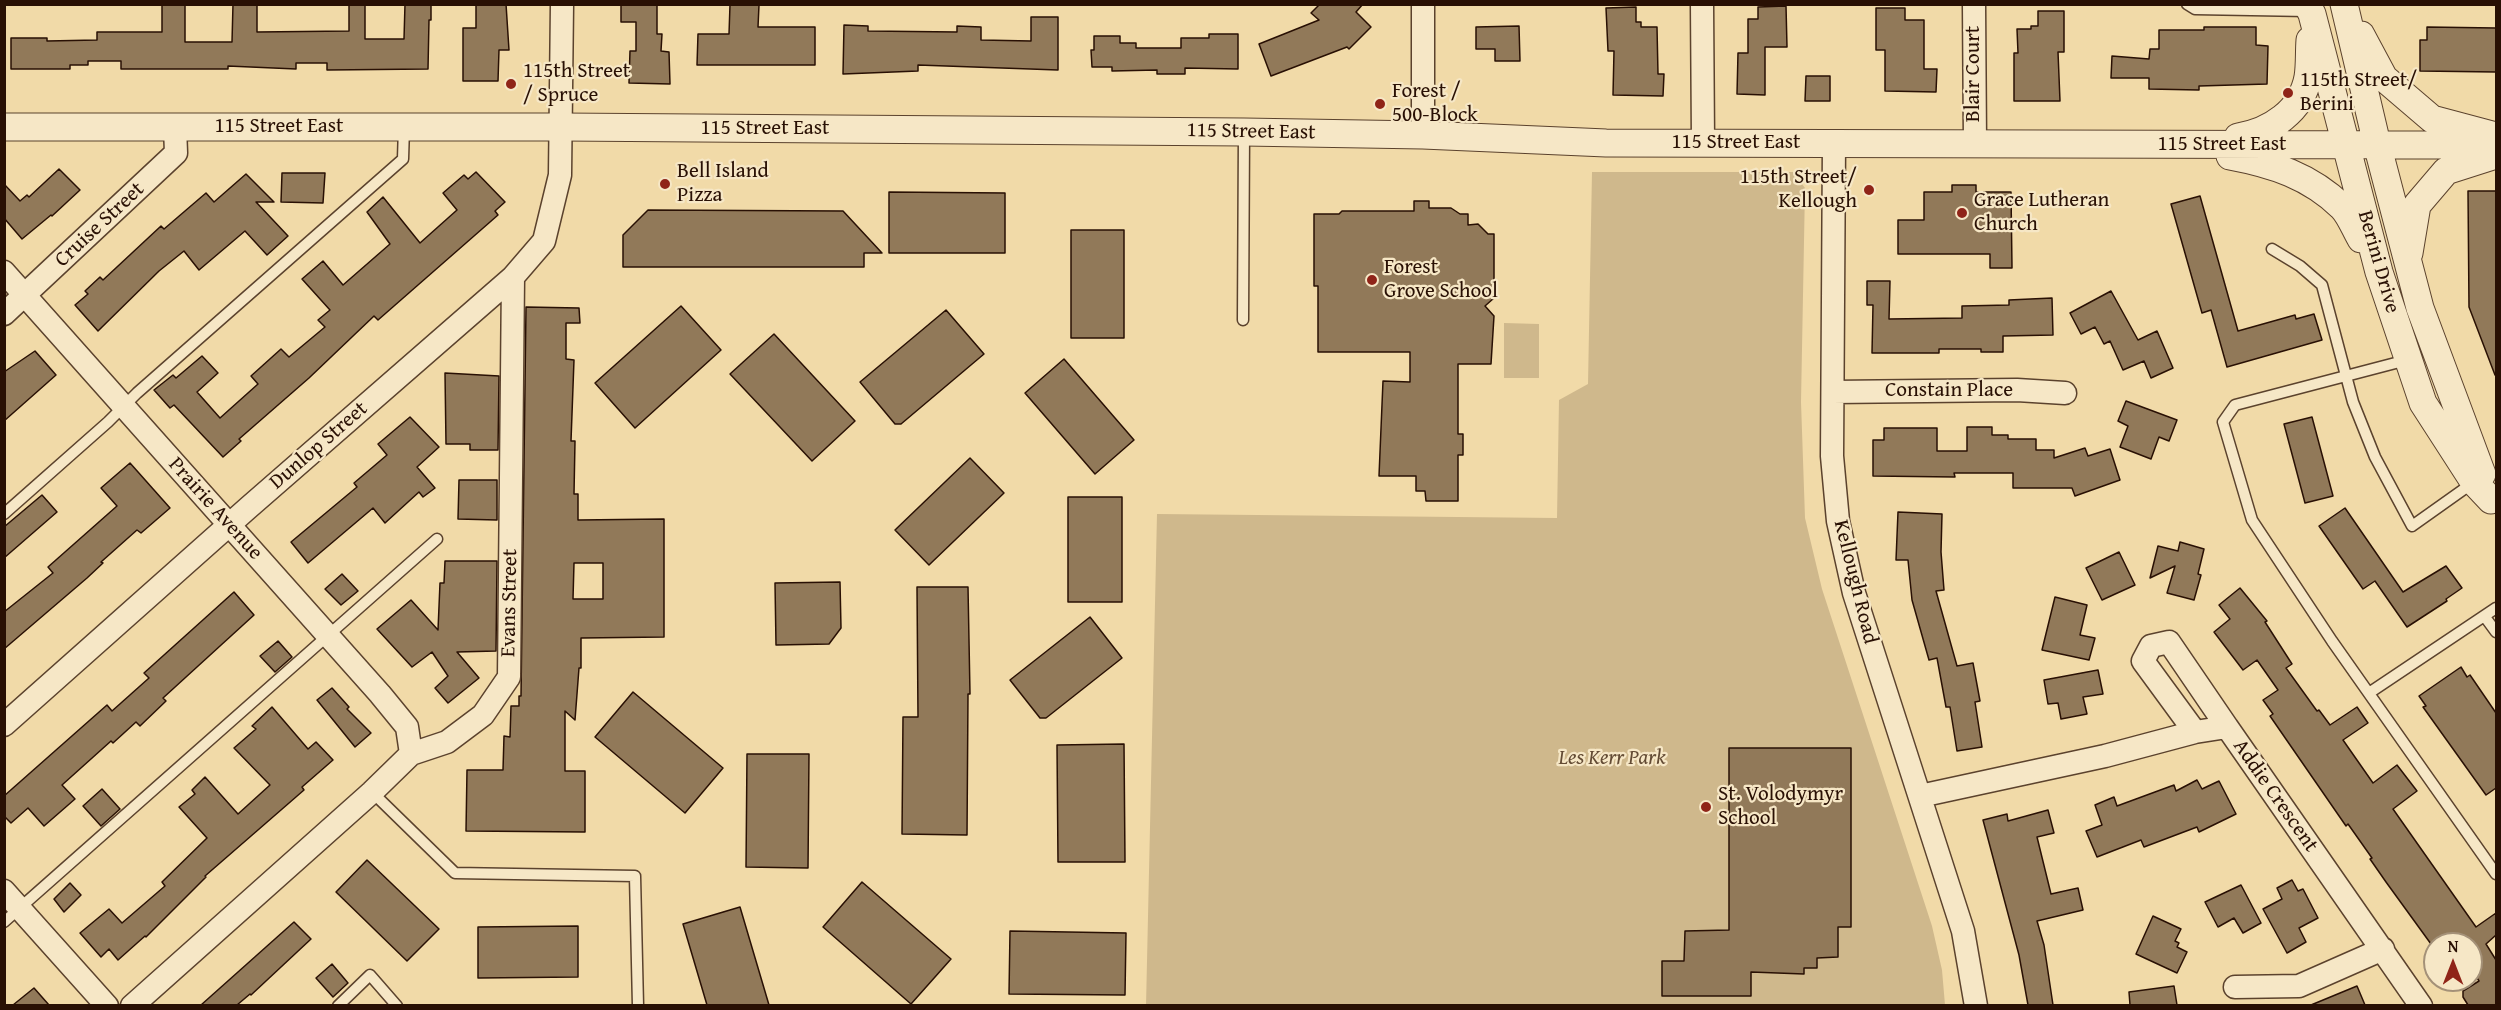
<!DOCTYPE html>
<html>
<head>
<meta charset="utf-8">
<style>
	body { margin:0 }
	#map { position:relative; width:2501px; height:1010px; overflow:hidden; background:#f1daa8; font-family:"Gentium Book Plus",serif }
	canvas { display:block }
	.frame { position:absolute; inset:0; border:6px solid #291004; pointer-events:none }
	.north { position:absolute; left:2423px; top:932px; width:60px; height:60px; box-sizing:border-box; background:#f6e7c6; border:2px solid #a49178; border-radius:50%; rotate:0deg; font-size:16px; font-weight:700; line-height:24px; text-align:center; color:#291004 }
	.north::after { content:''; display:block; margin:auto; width:21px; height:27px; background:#8f2418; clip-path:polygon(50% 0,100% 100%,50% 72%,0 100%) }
</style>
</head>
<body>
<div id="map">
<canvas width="2501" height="1010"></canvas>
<div class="frame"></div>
<div class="north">N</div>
</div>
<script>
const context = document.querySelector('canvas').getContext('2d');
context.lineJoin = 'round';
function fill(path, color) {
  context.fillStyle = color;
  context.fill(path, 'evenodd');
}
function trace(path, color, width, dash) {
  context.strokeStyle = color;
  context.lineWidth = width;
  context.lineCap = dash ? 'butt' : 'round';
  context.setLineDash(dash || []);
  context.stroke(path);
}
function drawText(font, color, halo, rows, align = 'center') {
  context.font = font + ' "Gentium Book Plus",serif';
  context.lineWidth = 4.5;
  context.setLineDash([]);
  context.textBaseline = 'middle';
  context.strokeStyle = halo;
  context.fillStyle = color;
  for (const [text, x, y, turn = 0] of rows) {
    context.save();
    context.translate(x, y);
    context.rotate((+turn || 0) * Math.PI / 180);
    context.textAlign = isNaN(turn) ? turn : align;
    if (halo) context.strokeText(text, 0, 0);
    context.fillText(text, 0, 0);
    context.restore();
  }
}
fill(new Path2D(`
	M1592,172H1793L1805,188L1801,402L1805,518L1822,589L1932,926L1942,970L1945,1005L1146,1006L1157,514L1557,518L1559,400L1588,384Z
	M1504,323L1539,324V378H1504Z`), '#cfb88c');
const building = new Path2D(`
	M162,4H185V42H232L233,4H257V32L349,31V4H365V39H404L405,4H431V20H429L428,69L327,70V63H296V69L228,66V69H121V61H88V65H70V69H11V38H47V41L97,40V32H162Z
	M476,4H506L509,50H499L498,81H463V28H476Z
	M621,4H657V34H662L661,51L669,52L670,84L629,83L630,51H636V22H621Z
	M1320,4H1363L1356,12L1371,27L1349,49L1347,47L1271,76L1259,44L1319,20L1311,13Z
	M730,5H759L758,27H815V65H697L698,34H729Z
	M1786,6L1787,47H1765V95L1737,94L1738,53H1748V19H1758V7Z
	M1636,7V22H1641V27H1657L1658,74H1664L1663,96L1613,95L1614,51H1608L1606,8Z
	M1876,8H1905V20H1924V69H1937L1936,92L1885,91V50H1876Z
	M2038,11H2064V52H2058L2060,101H2014V53H2018L2017,29H2031V26H2038Z
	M1031,17H1058V70L918,65V71L843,74L844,25L868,26V31L957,32V26L981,27V40L1031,41Z
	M1519,26L1520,61H1495V49H1476V27Z
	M2204,27H2256V45L2268,46L2267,84L2199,86V90L2149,89V78H2111L2112,56L2149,59L2150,49H2159V30H2204Z
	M2427,27L2496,28V72L2420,71V40H2427Z
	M1209,34H1238V69L1185,68V74H1157V70L1112,71V67H1092L1091,50H1094V36H1120V43H1136V48H1181V38H1209Z
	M1806,76H1830V101H1805Z
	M59,169L80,190L52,216L51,215L22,239L4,218V184L20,201L27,195L29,197Z
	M476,172L505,202L495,211L498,215L378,320L374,316L309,378L239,439L241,441L223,457L174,405L170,408L154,390L173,375L176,378L202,356L218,373L197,392L220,418L258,384L251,376L281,349L289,357L325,327L318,320L330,310L302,279L323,261L343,285L390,244L367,212L383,197L420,243L457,210L443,193L464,175L468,179Z
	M282,173H325L323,203L281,202Z
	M246,174L274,202H256L288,236L267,255L245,231L199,270L184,251L159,271L98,331L75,305L88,294L85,291L100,277L103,280L161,226L164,229L206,193L214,202Z
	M1952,185H1976V192H2011L2012,268H1990V254H1898V220H1924V192H1952Z
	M2468,191H2496V374L2495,375L2469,307Z
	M889,192L1005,193V253H889Z
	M2200,196L2238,331L2295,315L2296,319L2314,314L2322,340L2227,367L2211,310L2202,313L2171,204Z
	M1414,201H1429V208H1451L1460,214H1468V225L1478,224L1488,234H1494V298L1485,306L1494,316L1491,364H1458V434H1463V455H1458V501H1426L1425,491H1416V476H1379L1383,381L1410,382V352H1318V286H1314V214H1339L1342,211H1414Z
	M648,210L843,211L882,253H864V267H623V235Z
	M1071,230H1124V338H1071Z
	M1867,281H1890L1889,319L1962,318V306L2009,305V300L2052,298L2053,335L2003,336V352H1981V349H1939V353H1872L1873,305H1867Z
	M2111,291L2138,340L2157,331L2173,368L2151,378L2144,361L2123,370L2110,341L2104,344L2095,327L2081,334L2070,313Z
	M681,306L721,350L635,428L595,383Z
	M526,307L579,308L580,323H566V359L574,360L571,441H575L574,494H578V520L664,519V637L581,638V668H579L575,720L565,711V771H585V832L466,831L467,770H503L504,736L510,737L511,706H519V696H521ZM574,563H603V599H573Z
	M946,310L984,354L901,424H895L860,382Z
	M774,334L855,421L812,461L730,374Z
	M35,351L56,375L4,421V372Z
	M1064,359L1134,440L1095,474L1025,393Z
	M445,373L499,376L498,450H470V444H446Z
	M2126,401L2177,420L2169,441L2159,437L2151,459L2120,447L2128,426L2118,421Z
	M410,417L439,447L417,467L435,488L423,497L419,492L385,523L373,508L308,563L291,542L357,487L354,483L387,455L378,444Z
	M2312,417L2333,496L2305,503L2284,424Z
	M1967,427H1992V435H2008V439H2036V450H2054V458L2085,448L2088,456L2110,449L2120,480L2075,496L2072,488H2013V473H1954L1955,477L1873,476V440H1884V428H1937V451H1967Z
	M970,458L1004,493L929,565L895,530Z
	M130,463L170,508L141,533L137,530L101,562L103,563L87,578L4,649V612L53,573L48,567L117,506L101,488Z
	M459,480H497V520L458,519Z
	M42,495L57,512L4,558V527Z
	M1068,497H1122V602H1068Z
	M2345,508L2403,592L2446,566L2462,588L2446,599L2447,601L2407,627L2375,581L2363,589L2319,526Z
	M1898,512L1942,514L1941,552L1944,590L1936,591L1957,666L1973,663L1980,701L1975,702L1982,747L1957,751L1950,707H1946L1937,658L1929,660L1912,600L1908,560H1896Z
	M2180,542L2204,549L2198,574L2201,575L2194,600L2167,593L2175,566L2150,578L2158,546L2178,551Z
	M2119,552L2135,585L2102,600L2086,568Z
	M445,561H497L496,651L457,652L479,678L448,703L435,688L448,676L432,652L412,667L377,629L411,600L438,630L440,583H444Z
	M342,574L358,591L341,605L325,589Z
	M840,582L841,628L829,644L776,645L775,583Z
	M917,587H968L970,694H968L967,835L902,834L903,717H918Z
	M2240,588L2267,621L2265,622L2292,664L2286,668L2317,711L2319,710L2330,725L2357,707L2368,723L2343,740L2373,783L2397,765L2417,791L2393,809L2476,927L2496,913V935L2486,944L2496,960V1005H2468L2463,997V991L2479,981L2471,969V944H2431L2386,882L2370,859L2372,858L2348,824L2346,826L2270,716L2273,714L2263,700L2278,690L2257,660L2243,670L2214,632L2230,619L2219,605Z
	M234,592L254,615L163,698L166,701L140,726L136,722L113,743L111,741L62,785L75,799L44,826L28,808L11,823L4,816V796L107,705L112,711L149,678L144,673Z
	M2055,597L2087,605L2080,635L2095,638L2089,660L2042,650Z
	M1090,617L1122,658L1046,718H1040L1010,680Z
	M278,641L292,657L275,672L260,656Z
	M2461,667L2467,677L2470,675L2496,713V788L2486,795L2423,707L2426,706L2419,696Z
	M2098,670L2103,694L2083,697L2087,714L2061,719L2058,703L2048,704L2044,680Z
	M332,688L349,707L347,709L371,733L355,747L317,700Z
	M633,692L723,768L685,813L595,737Z
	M272,707L308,749L316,742L333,760L302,787L304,790L205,876L206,877L146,937L145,936L118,960L109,949L101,957L80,933L109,909L122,923L165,886L162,882L207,838L179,807L195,794L192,790L205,777L238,814L270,785L234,748L256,729L252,726Z
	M1124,744L1125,862H1058L1057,745Z
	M1729,748H1851V927H1838V957L1817,958V968H1804V974L1751,972V996H1662V961H1684L1685,931L1729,930Z
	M747,754H809L808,868L746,867Z
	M2197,780L2202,789L2219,781L2236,814L2199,832L2197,827L2144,847L2141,840L2097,857L2086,831L2102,825L2095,805L2114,797L2117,806L2174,785L2176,791Z
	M102,789L120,809L101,826L83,806Z
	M2048,810L2054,833L2037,837L2051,894L2078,888L2083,910L2037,921L2044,945L2053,1005H2028L2019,955L1983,820L2007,814L2008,821Z
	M367,860L439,929L407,961L336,892Z
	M2292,880L2298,891L2303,889L2318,918L2299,928L2306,942L2287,953L2263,909L2282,899L2277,888Z
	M862,882L951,959L911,1004L823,927Z
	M70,883L81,895L64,912L54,899Z
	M2241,885L2261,923L2243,933L2234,918L2218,927L2205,902Z
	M740,907L769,1005H707L683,924Z
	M2153,916L2181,929L2175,941L2179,943L2177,947L2187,952L2177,973L2136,954Z
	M294,922L311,939L251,995L250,994L237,1005H201Z
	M578,926V977L478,978V927Z
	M1010,931L1126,933L1125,995L1009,994Z
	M332,964L348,983L333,997L316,978Z
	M2174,986L2177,1005H2130L2129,992Z
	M2357,986L2365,1005H2311Z
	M34,988L49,1005H13Z`);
fill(building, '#917959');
trace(building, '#291004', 1.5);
const service = new Path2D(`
	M2187,4L2195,9L2308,11
	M2272,249L2300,266L2322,285L2353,402L2375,457L2412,526L2474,482
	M1243,320L1244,132
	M2407,360L2235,405L2223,422L2252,520L2332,641L2496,874
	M4,514L108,422L137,393L403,159L404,127
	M2485,617L2496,632
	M2369,693L2496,608
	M372,792L455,873L635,876L638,1006
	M4,922L437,539
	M338,1006L370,975L397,1006`);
const minor = new Path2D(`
	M1702,4L1703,142
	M1974,4L1975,143
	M1423,135V4
	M1834,143L1832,456L1838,521L1854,593L1963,931L1976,1006
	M4,272L380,694L407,727L411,754
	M4,314L176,153L175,127
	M1833,392L2017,390L2065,393
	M4,725L248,508L513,277L544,241L560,175L562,4
	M2195,732L2143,661L2151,646L2169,642L2227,727
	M1920,796L2105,756L2195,732L2227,727L2421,1006
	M4,891L107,1006
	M2235,987L2299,986L2383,949
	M132,1006L372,792L411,754L447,742L483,715L509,677L513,277`);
const tertiary = new Path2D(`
	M2307,4L2312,14L2379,272L2423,403L2474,482L2491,500
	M2344,4L2377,144L2420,308L2482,474
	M2361,35L2384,78L2432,119L2492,135
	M4,127H561L1244,132L1423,135L1606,143L2496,145
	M2238,137C2270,132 2302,111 2308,77C2310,65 2309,52 2310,40
	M2230,156C2273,164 2310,176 2342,207C2350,215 2355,229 2361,239
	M2409,253L2417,205L2446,171L2496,155`);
trace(service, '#5b422d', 13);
trace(minor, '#5b422d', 25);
trace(tertiary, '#5b422d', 29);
trace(service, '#f6e7c6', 10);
trace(minor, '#f6e7c6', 22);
trace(tertiary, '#f6e7c6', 27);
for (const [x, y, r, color] of [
	[511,84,6,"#8f2418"],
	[2288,93,6,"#8f2418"],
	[1380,104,6,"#8f2418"],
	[665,184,6,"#8f2418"],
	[1869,190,6,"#8f2418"],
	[1962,213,6,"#8f2418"],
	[1372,280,6,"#8f2418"],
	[1706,807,6,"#8f2418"]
]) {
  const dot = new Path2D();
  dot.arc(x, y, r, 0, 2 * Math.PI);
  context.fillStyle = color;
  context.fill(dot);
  trace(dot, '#f6e7c6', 2);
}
drawText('21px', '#291004', '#f6e7c6', [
	["115th Street",523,72],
	["/ Spruce",523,96],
	["115th Street/",2300,81],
	["Berini",2300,105],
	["Forest /",1392,92],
	["500-Block",1392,116],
	["Bell Island",677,172],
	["Pizza",677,196],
	["115th Street/",1857,178,"right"],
	["Kellough",1857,202,"right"],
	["Grace Lutheran",1974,201],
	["Church",1974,225],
	["Forest",1384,268],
	["Grove School",1384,292],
	["St. Volodymyr",1718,795],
	["School",1718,819]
], 'left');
drawText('21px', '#291004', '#f6e7c6', [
	["Blair Court",1974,74,-90],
	["115 Street East",279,127],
	["115 Street East",765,129],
	["115 Street East",1251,132,1],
	["115 Street East",1736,143],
	["115 Street East",2222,145],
	["Cruise Street",100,225,-43],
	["Berini Drive",2378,262,74],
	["Constain Place",1949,391],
	["Dunlop Street",319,446,-41],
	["Prairie Avenue",215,509,48],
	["Kellough Road",1855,582,76],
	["Evans Street",510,603,-89],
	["Addie Crescent",2275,796,55]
]);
drawText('italic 21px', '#634b34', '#f6e7c6', [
	["Les Kerr Park",1612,759]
]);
</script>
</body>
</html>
